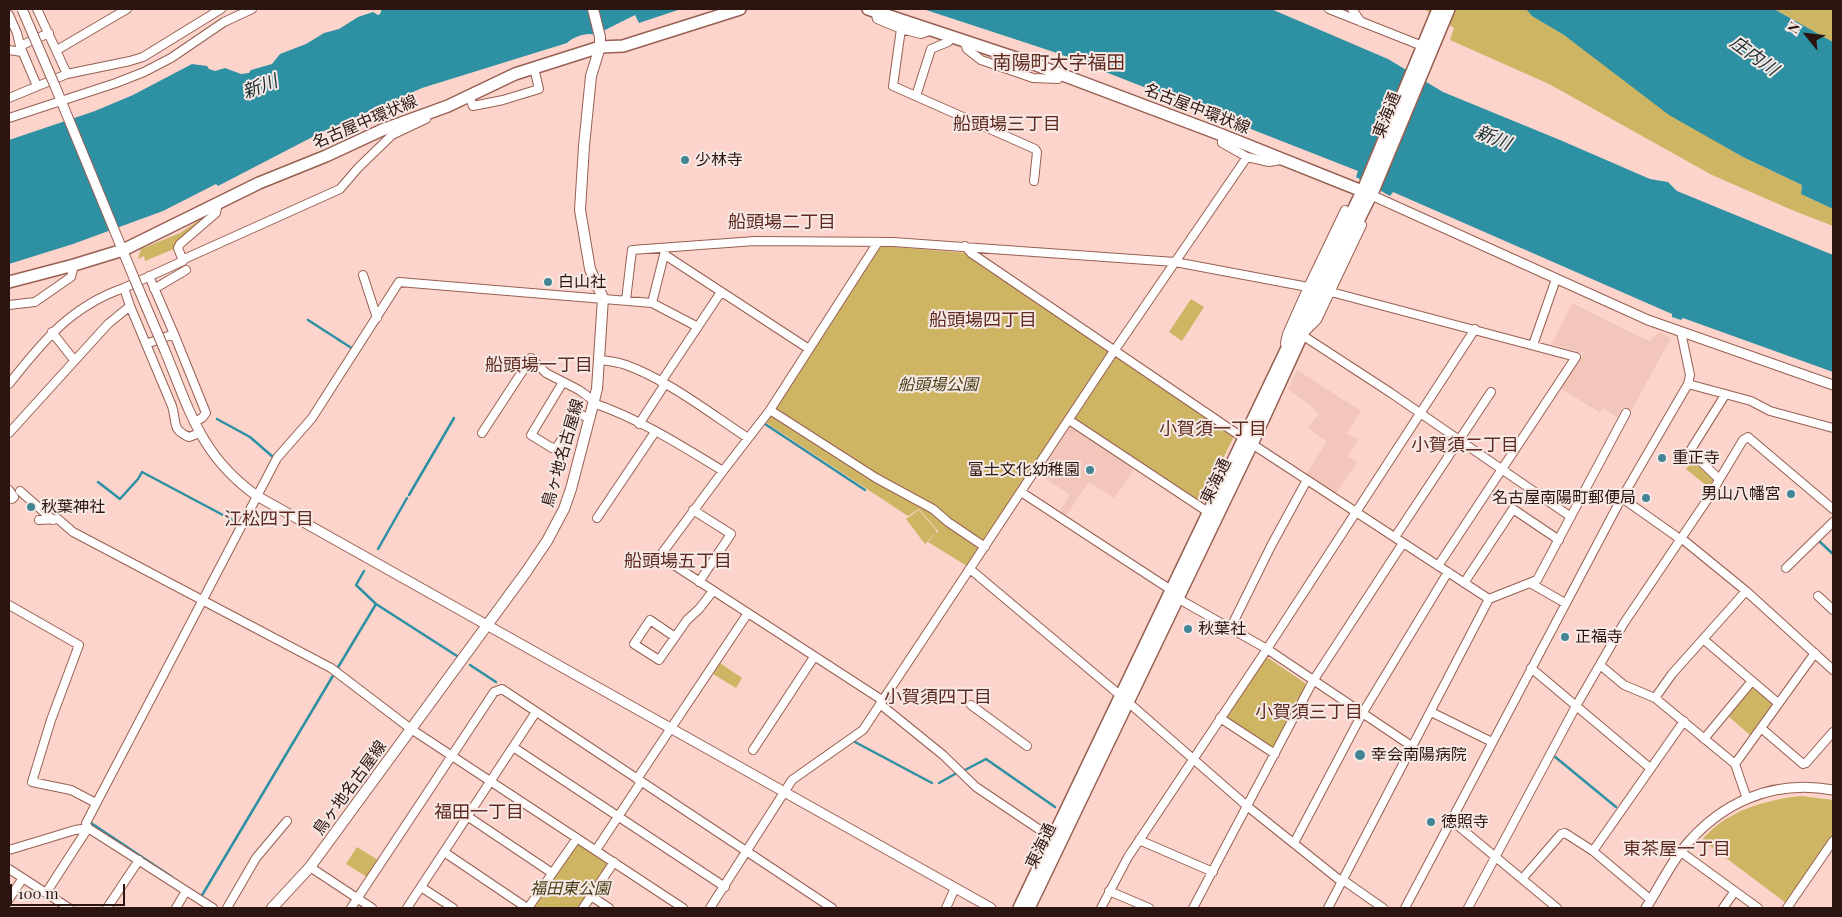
<!DOCTYPE html>
<html>
<head>
<meta charset="utf-8">
<style>
	body { margin:0 }
	#map { position:relative; width:1842px; height:917px; overflow:hidden; background:#fcd4cb; font-family:"Playfair Display",serif }
	canvas { display:block }
	.frame { position:absolute; inset:0; border:10px solid #2c1510; pointer-events:none }
	.north { position:absolute; left:1782px; top:10px; width:50px; height:50px; -webkit-text-stroke:4px #f6e9e5; paint-order:stroke; rotate:299deg; font-size:14px; font-weight:700; line-height:20px; text-align:center; color:#2c1510 }
	.north::after { content:''; display:block; margin:auto; width:18px; height:22px; background:#2c1510; clip-path:polygon(50% 0,100% 100%,50% 72%,0 100%) }
	.scale { position:absolute; left:10px; top:884px; width:115px; height:22px; box-sizing:border-box; border:2px solid #2c1510; border-top:0; padding-left:6px; font-size:15px; line-height:18px; white-space:nowrap; color:#2c1510; -webkit-text-stroke:4px #f6e9e5; paint-order:stroke }
</style>
</head>
<body>
<div id="map">
<canvas width="1842" height="917"></canvas>
<div class="frame"></div>
<div class="north">N</div>
<div class="scale">100 m</div>
</div>
<script>
const context = document.querySelector('canvas').getContext('2d');
context.lineJoin = 'round';
function fill(path, color) {
  context.fillStyle = color;
  context.fill(path, 'evenodd');
}
function trace(path, color, width, dash) {
  context.strokeStyle = color;
  context.lineWidth = width;
  context.lineCap = dash ? 'butt' : 'round';
  context.setLineDash(dash || []);
  context.stroke(path);
}
function drawText(font, color, halo, rows, align = 'center') {
  context.font = font + ' "Playfair Display","Noto Sans JP",serif';
  context.lineWidth = 4;
  context.setLineDash([]);
  context.textBaseline = 'middle';
  context.strokeStyle = halo;
  context.fillStyle = color;
  for (const [text, x, y, turn = 0] of rows) {
    context.save();
    context.translate(x, y);
    context.rotate((+turn || 0) * Math.PI / 180);
    context.textAlign = isNaN(turn) ? turn : align;
    if (halo) context.strokeText(text, 0, 0);
    context.fillText(text, 0, 0);
    context.restore();
  }
}
fill(new Path2D(`
	M1572,303L1642,338L1650,341L1659,332L1671,338L1630,413L1622,408L1617,417L1603,408L1600,413L1559,387L1584,353L1552,344Z
	M1297,370L1361,411L1347,433L1358,440L1348,456L1357,462L1336,494L1306,474L1327,442L1308,428L1319,414L1310,405L1288,389Z
	M1071,424L1136,467L1114,498L1089,482L1065,517L1058,513L1070,495L1046,479L1050,473L1042,467Z`), '#f3c6bc');
fill(new Path2D(`
	M1424,9H1526L1533,16L1564,35L1707,136L1743,157L1802,185L1801,194L1833,209V226L1792,210L1712,175L1549,84L1450,40L1454,28Z
	M1774,9H1833V42Z
	M204,217L176,248L145,261L144,256L138,259L141,249L180,233Z
	M883,246L967,253L1234,436L1201,504L1066,418L967,566L928,542L938,531L919,509L908,516L765,422L880,247Z
	M1191,299L1204,307L1182,341L1169,332Z
	M1693,460L1714,479L1708,487L1686,469Z
	M919,510L936,530V533L925,544L906,519Z
	M1265,658H1268L1305,683V688L1273,748H1270L1227,719L1226,715Z
	M720,663L742,678L736,688L713,674Z
	M1754,686L1772,702V705L1750,735L1727,715L1750,687Z
	M1801,796L1833,800V836L1786,903L1702,840C1726,811 1764,800 1801,796Z
	M580,844L606,862V867L579,908H536L535,906L577,845Z
	M357,847L378,860L367,877L346,864Z`), '#cdb564');
fill(new Path2D(`
	M382,9H681L639,23L635,15L595,35C587,32 573,37 567,43L422,88L324,131L218,186L216,184L163,211L73,244L9,264V140L95,111L133,95L192,64L207,66L209,69L215,71L225,68L241,74L249,73L251,70L272,64L280,54L306,44L324,33L339,29L358,17L373,12L378,15L380,14Z
	M923,9H1271L1388,59L1443,92L1560,140L1650,179L1668,182L1677,191L1833,255V372L1683,318L1681,320L1672,317V314L1393,192L1390,196L1356,177L1358,171L1057,53Z
	M1526,9H1774L1833,42V209L1801,194L1802,185L1743,157L1669,115L1564,35L1532,16Z`), '#2d90a3');
trace(new Path2D(`
	M308,320L353,349
	M217,419L250,437L273,457
	M765,424L865,490
	M98,482L120,499L138,479L142,472L238,523
	M409,495L454,418
	M1820,542L1833,554
	M378,549L407,498
	M364,571L356,585L376,604L457,656
	M470,665L496,682
	M337,669L376,604
	M855,742L932,783
	M1554,756L1616,807
	M965,770L986,759L1055,807
	M939,783L955,774
	M91,823L172,877
	M201,897L334,674`), '#2d90a3', 2.5);
const minor = new Path2D(`
	M1329,9L1425,47
	M1352,9L1361,22
	M875,11L877,19L901,29L893,86L1035,149L1037,152L1034,181
	M9,15L17,33L20,46L37,86
	M901,29L921,34L932,30
	M964,41L967,49L981,60L1033,78L1058,79L1061,75
	M20,46L49,33
	M9,50L22,52
	M57,50L127,9
	M67,74L130,61L143,57L221,9
	M469,96L473,106L503,100L539,89L534,68
	M916,96L931,49L948,42L952,37
	M9,98L67,74L37,9
	M9,118L116,83L144,72L171,58L224,22L252,9
	M1222,135V143L1247,157
	M1362,225L1317,320L1302,335L1391,393L1571,517
	M878,242L770,410L723,471L660,556L882,700
	M965,246L971,253L1252,444L1489,599
	M665,255L809,349
	M182,260L340,189L358,168L392,135L426,119
	M363,275L377,318
	M149,276L174,334L206,413L202,418L194,422
	M124,288L183,261L178,248L180,244L216,213L218,202
	M154,289L186,270
	M1331,292L1576,357L1438,566
	M626,300L632,250L755,241L893,242L1175,262L1308,287
	M652,303L665,251
	M9,305L35,302L71,277L74,265
	M130,306L172,406C177,421 171,430 189,437L200,433
	M52,332L74,360
	M1285,343L1287,334L1308,287L1345,210L1346,211
	M146,344L174,334
	M1533,345L1556,279
	M600,360C609,361 618,362 626,365C668,380 711,414 748,438
	M563,382L531,435L552,448L557,447L578,414L590,418
	M661,382L721,292
	M9,384C42,342 71,306 124,288L130,306L108,324L9,433
	M1688,384L1751,401L1770,411L1833,428
	M593,403C638,418 682,446 723,471
	M770,410L876,478L933,509L948,522L985,547
	M1069,420L1208,512
	M639,424L665,384
	M482,433L531,358L546,373L579,390L594,401
	M1719,479L1690,451L1725,395
	M9,490L14,497L12,499
	M20,491L53,520
	M1021,492L1171,590
	M1622,498L1680,539
	M693,510L731,534L699,582
	M597,518L655,432
	M39,520L58,519L73,532L331,668L411,729L683,908
	M1395,537L1491,392
	M1681,538L1746,591L1833,670
	M1786,568L1833,522
	M970,569L1121,696L1247,806L1342,882
	M1464,583L1513,509L1559,540
	M1530,583L1565,603
	M1818,596L1833,610
	M1177,598L1267,649L1413,747
	M9,605L79,645L51,720L32,782L71,790L96,803
	M1230,629L1271,546L1307,480
	M675,637L650,620L634,644L659,660L687,620L699,609L713,591
	M1703,639L1778,703
	M1600,665L1624,685L1655,698L1735,764L1747,799
	M1531,668L1650,768
	M1655,698L1672,674L1746,591
	M880,704L943,755L976,787L1052,838
	M971,705L1027,746
	M1431,712L1492,742
	M1220,718L1275,754
	M1761,728L1803,764L1806,763L1833,732
	M1704,739L1752,681
	M513,747L725,887
	M753,750L814,657
	M1735,764L1815,653
	M637,779L748,613
	M467,816L552,873
	M1451,820L1557,908
	M1139,840L1213,872
	M1294,843L1362,714L1448,572
	M9,850L75,830L88,828
	M596,850L641,782
	M1593,851L1651,900
	M444,852L527,908
	M1681,852L1758,908
	M310,867L372,908
	M9,869L69,908
	M1522,879L1561,834L1565,833L1593,851L1684,721
	M1343,880L1383,908
	M421,887L453,908
	M1109,891L1149,908
	M46,893L88,828
	M591,896L609,908
	M9,899L23,878
	M107,908L139,860
	M176,908L186,891
	M213,908L88,828L86,823L277,458L312,418L399,282L652,303L698,327
	M227,908L256,858L287,821
	M351,908L494,692L502,689L832,908
	M407,908L536,712
	M528,908L577,838
	M583,908L614,862
	M710,908L792,780L863,730L1110,357L1247,157L1269,162L1281,160
	M946,908L955,888
	M1101,908L1128,857L1267,649L1475,329
	M1193,908L1313,681L1403,543
	M1328,908L1489,599L1537,580L1626,413
	M1405,908L1620,501L1688,384L1690,375L1681,332
	M1468,908L1576,706L1624,623L1707,500L1743,440L1748,437L1833,509
	M1723,908L1735,891
	M1787,908L1833,841`);
const tertiary = new Path2D(`
	M55,86L134,278
	M1371,195L1648,320L1833,385
	M165,351C190,412 201,456 257,496L991,908
	M1646,908C1658,889 1668,868 1682,850C1720,802 1773,779 1833,790`);
const secondary = new Path2D(`
	M272,908L310,867L526,572L547,541L564,509L571,489L597,389L603,298L590,269L580,210L584,146L591,76L600,47V37L593,9`);
const primary = new Path2D(`
	M868,9L1031,63L1222,135L1367,193
	M9,282L74,265L123,250L259,183L326,156L382,130L448,106L515,74L600,47L623,46L740,9
	M1019,908L1365,185L1438,9
	M1029,908L1252,444L1302,335L1374,189L1449,9`);
trace(minor, '#985f52', 10);
trace(tertiary, '#985f52', 11);
trace(secondary, '#985f52', 12);
trace(primary, '#985f52', 14);
trace(minor, '#fff', 8);
trace(tertiary, '#fff', 9);
trace(secondary, '#fff', 10);
trace(primary, '#fff', 11);
const tertiaryBridge = new Path2D(`
	M22,9L55,86
	M134,278L165,351`);
trace(tertiaryBridge, '#985f52', 11, []);
trace(tertiaryBridge, '#fff', 9);
for (const [x, y, r, color] of [
	[685,160,5,"#428695"],
	[548,282,5,"#428695"],
	[1662,458,5,"#428695"],
	[1090,470,5,"#428695"],
	[1791,494,5,"#428695"],
	[1646,498,5,"#428695"],
	[31,507,5,"#428695"],
	[1188,629,5,"#428695"],
	[1565,637,5,"#428695"],
	[1360,755,6,"#428695"],
	[1431,822,5,"#428695"]
]) {
  const dot = new Path2D();
  dot.arc(x, y, r, 0, 2 * Math.PI);
  context.fillStyle = color;
  context.fill(dot);
  trace(dot, '#f6e9e5', 2);
}
drawText('16px', '#2c1510', '#f6e9e5', [
	["名古屋中環状線",1197,109,21],
	["東海通",1387,115,-68],
	["名古屋中環状線",365,122,-23],
	["鳥ヶ地名古屋線",563,453,-74],
	["東海通",1216,481,-64],
	["鳥ヶ地名古屋線",350,788,-54],
	["東海通",1041,846,-64]
]);
drawText('16px', '#2c1510', '#f6e9e5', [
	["少林寺",695,160],
	["白山社",558,282],
	["重正寺",1672,458],
	["富士文化幼稚園",1080,470,"right"],
	["男山八幡宮",1781,494,"right"],
	["名古屋南陽町郵便局",1636,498,"right"],
	["秋葉神社",41,507],
	["秋葉社",1198,629],
	["正福寺",1575,637],
	["幸会南陽病院",1371,755],
	["徳照寺",1441,822]
], 'left');
drawText('italic 16px', '#473b14', '#f6e9e5', [
	["船頭場公園",938,385],
	["福田東公園",570,889]
]);
drawText('italic 18px', '#182d32', '#f6e9e5', [
	["庄内川",1754,56,36],
	["新川",260,87,-21],
	["新川",1493,138,22]
]);
drawText('18px', '#5f2b20', '#f6e9e5', [
	["船頭場三丁目",1007,124],
	["船頭場二丁目",782,222],
	["船頭場四丁目",983,320],
	["船頭場一丁目",539,365],
	["小賀須一丁目",1213,429],
	["小賀須二丁目",1465,445],
	["江松四丁目",269,519],
	["船頭場五丁目",678,561],
	["小賀須四丁目",938,697],
	["小賀須三丁目",1309,712],
	["福田一丁目",479,812],
	["東茶屋一丁目",1677,849]
]);
drawText('19px', '#5f2b20', '#f6e9e5', [
	["南陽町大字福田",1059,63]
]);
</script>
</body>
</html>
